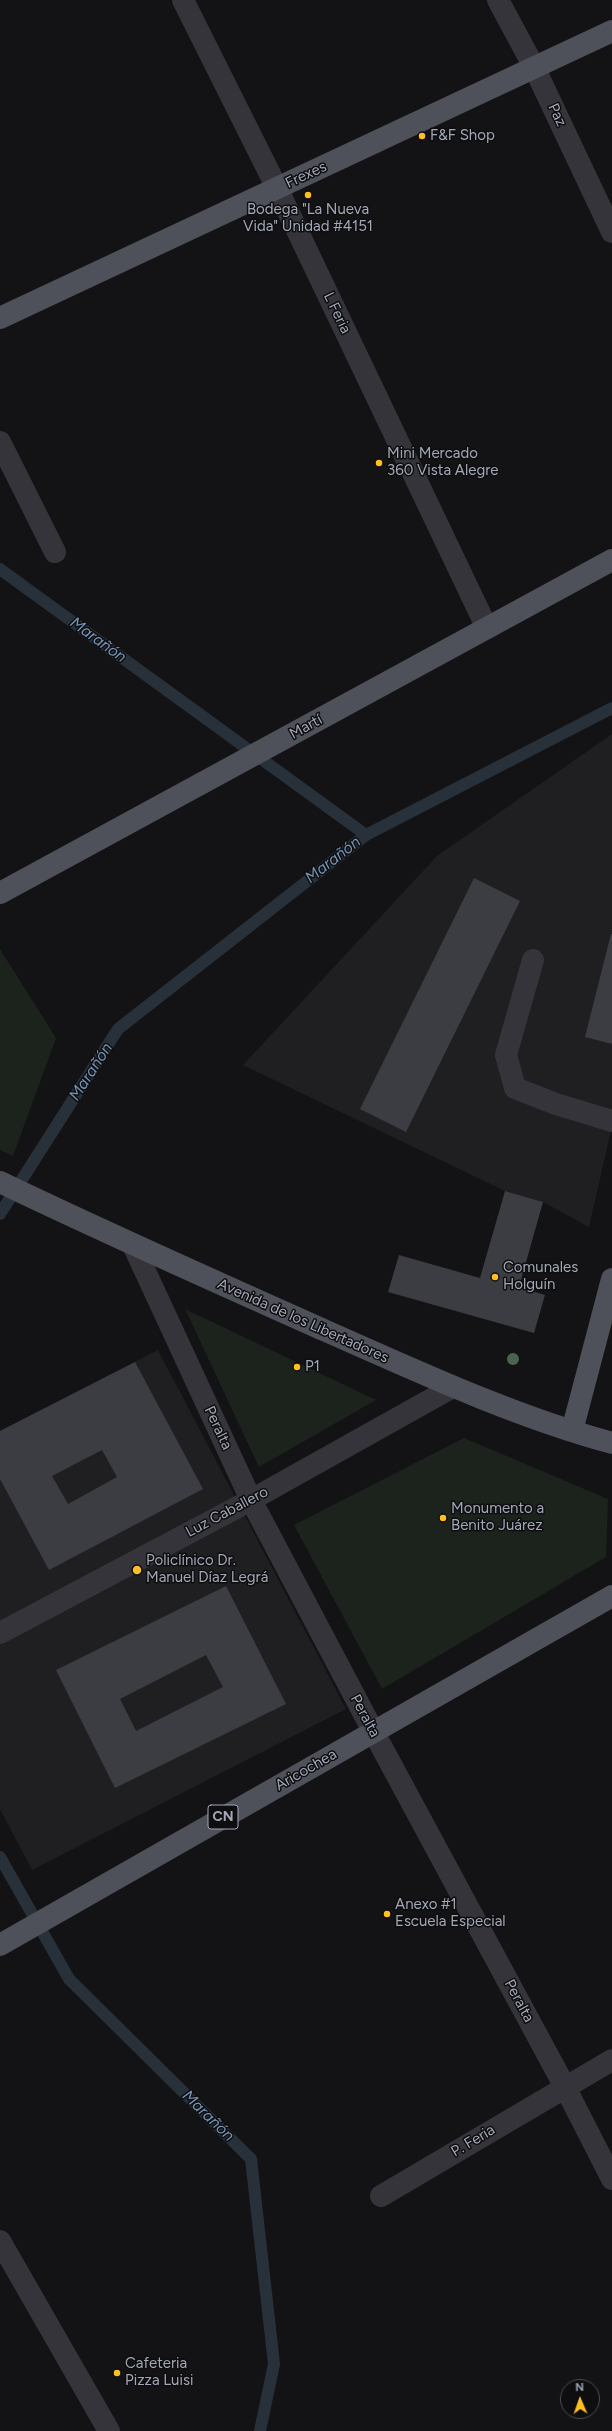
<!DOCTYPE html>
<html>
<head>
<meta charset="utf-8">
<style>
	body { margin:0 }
	#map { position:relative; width:612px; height:2431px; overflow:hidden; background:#131315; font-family:Figtree,sans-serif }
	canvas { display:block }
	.north { position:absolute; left:560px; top:2379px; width:40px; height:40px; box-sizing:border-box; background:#0e0e10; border:1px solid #4a4c53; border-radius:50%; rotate:358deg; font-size:11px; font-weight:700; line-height:16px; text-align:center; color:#a3a8b7 }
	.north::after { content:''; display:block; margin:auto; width:14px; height:18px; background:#ffbf21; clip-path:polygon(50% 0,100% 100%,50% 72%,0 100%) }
</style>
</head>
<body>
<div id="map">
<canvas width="612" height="2431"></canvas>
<div class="north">N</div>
</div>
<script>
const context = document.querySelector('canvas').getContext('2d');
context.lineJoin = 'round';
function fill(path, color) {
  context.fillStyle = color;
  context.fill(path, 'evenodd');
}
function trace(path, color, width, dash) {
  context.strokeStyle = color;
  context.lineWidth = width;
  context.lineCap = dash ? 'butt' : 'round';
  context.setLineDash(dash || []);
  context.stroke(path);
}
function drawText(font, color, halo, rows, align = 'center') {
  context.font = font + ' Figtree,sans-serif';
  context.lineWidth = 3;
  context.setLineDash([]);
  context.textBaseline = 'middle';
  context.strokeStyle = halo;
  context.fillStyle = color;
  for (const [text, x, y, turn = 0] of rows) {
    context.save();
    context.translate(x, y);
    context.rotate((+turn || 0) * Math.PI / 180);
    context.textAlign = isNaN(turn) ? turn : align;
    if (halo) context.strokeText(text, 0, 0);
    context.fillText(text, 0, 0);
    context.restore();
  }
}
fill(new Path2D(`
	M612,734V1126L589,1227L543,1202L505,1191L243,1065L437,856Z
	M158,1350L346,1709L32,1870L0,1809V1431Z`), '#1f1f22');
fill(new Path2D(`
	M0,949L56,1038L13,1156L0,1150Z
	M185,1309L376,1400L259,1467Z
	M464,1438L608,1499L606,1557L382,1689L294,1525Z`), '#1b231c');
trace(new Path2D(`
	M0,569L366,835
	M0,1214L118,1029L366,835L612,708
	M0,1857L69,1979L251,2159L274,2364L260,2431`), '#28313a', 12);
fill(new Path2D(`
	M474,878L520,901L406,1132L360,1109Z
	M611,934H612V1044L585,1037Z
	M505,1191L543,1202L519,1287L545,1295L534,1333L388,1292L399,1255L480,1278Z
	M135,1362L203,1489L49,1570L0,1479V1431ZM102,1450L117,1477L68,1504L52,1476Z
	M226,1586L286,1704L115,1788L56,1670ZM206,1655L223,1687L136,1731L120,1699Z`), '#3c3d43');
trace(new Path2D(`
	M183,0L277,188L487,628
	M498,0L534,67L612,232
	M0,442L55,552
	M533,960L506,1055L515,1088L556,1104L612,1121
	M133,1245L251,1500L373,1731L565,2087L612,2179
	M0,1633L251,1500L453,1387
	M381,2196L612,2060
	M0,2241L109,2431`), '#34343a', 22);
trace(new Path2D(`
	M0,318L612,31
	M0,893L612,560
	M0,1182C108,1234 216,1282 326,1331C419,1372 513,1416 612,1443
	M572,1431L612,1279
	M0,1945L612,1596`), '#4f515a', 22);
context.fillStyle = '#4b634e';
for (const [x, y] of [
	[513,1359]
]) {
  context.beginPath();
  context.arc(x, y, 6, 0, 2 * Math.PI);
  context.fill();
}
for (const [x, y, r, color] of [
	[422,136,4,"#ffbf21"],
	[308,195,4,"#ffbf21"],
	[379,463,4,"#ffbf21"],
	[495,1277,4,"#ffbf21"],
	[297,1367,4,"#ffbf21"],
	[443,1518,4,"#ffbf21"],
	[137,1570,5,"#ffbf21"],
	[387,1914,4,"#ffbf21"],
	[117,2373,4,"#ffbf21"]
]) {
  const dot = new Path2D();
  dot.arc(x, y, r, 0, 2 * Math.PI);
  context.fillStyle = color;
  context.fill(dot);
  trace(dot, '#0e0e10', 1.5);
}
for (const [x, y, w] of [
	[223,1817,30]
]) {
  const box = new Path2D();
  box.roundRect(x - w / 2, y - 12, w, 24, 3);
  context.fillStyle = '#0e0e10';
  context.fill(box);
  trace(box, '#a3a8b7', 1);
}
drawText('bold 14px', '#a3a8b7', null, [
	["CN",223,1817]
]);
drawText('15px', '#a3a8b7', '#0e0e10', [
	["Paz",557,115,65],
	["Frexes",306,175,-25],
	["L Feria",337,313,64],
	["Martí",306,727,-29],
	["Avenida de los Libertadores",303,1321,24],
	["Peralta",218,1428,65],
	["Luz Caballero",227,1512,-28],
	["Peralta",365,1716,62],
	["Aricochea",306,1770,-30],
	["Peralta",519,2001,62],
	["P. Feria",473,2141,-31]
]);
drawText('15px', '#a3a8b7', '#0e0e10', [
	["F&F Shop",430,136],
	["Bodega \"La Nueva",308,210,"center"],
	["Vida\" Unidad #4151",308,227,"center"],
	["Mini Mercado",387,454],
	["360 Vista Alegre",387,471],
	["Comunales",503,1268],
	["Holguín",503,1285],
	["P1",305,1367],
	["Monumento a",451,1509],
	["Benito Juárez",451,1526],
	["Policlínico Dr.",146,1561],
	["Manuel Díaz Legrá",146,1578],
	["Anexo #1",395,1905],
	["Escuela Especial",395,1922],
	["Cafeteria",125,2364],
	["Pizza Luisi",125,2381]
], 'left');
drawText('italic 16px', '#7695b6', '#0e0e10', [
	["Marañón",98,640,36],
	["Marañón",333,860,-38],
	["Marañón",91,1072,-57],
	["Marañón",208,2116,44]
]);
</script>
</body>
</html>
